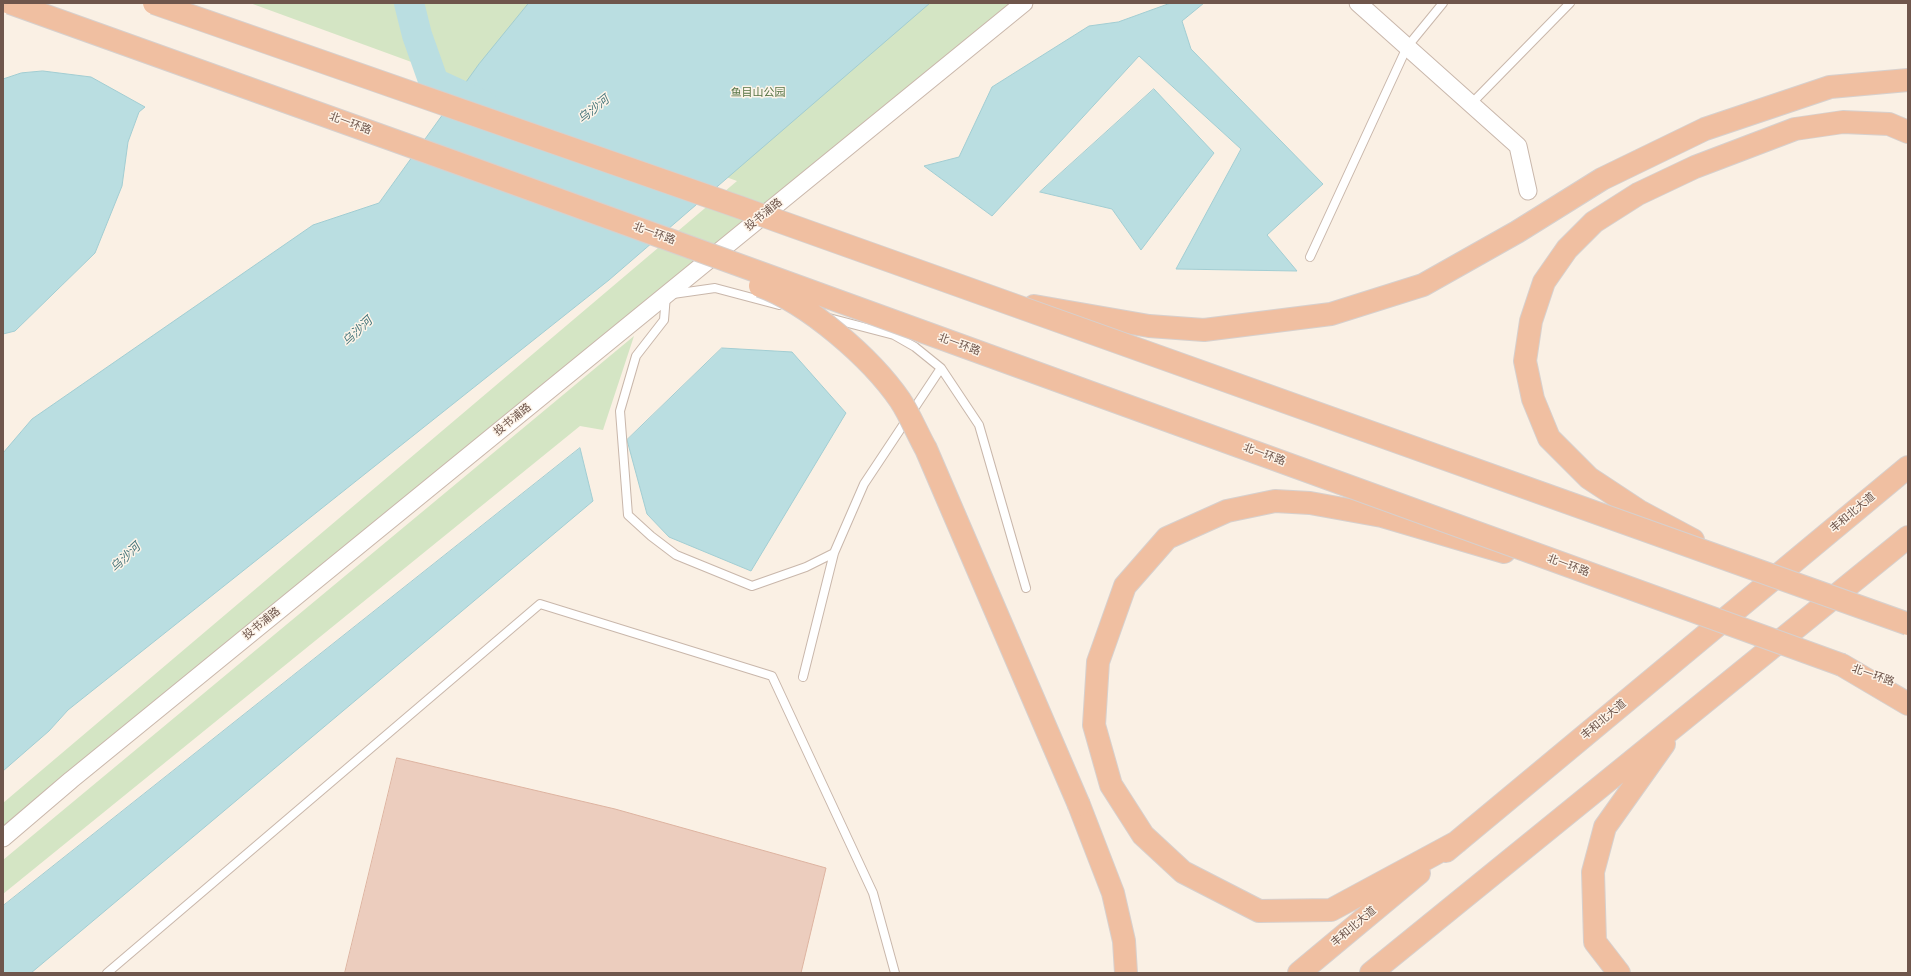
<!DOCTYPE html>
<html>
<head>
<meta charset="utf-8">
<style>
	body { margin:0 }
	#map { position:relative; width:1911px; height:976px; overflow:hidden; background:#faf0e4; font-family:"Nunito Sans",sans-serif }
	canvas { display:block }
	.frame { position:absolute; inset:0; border:4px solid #6f564c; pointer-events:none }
</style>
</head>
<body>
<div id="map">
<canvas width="1911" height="976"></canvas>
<div class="frame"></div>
</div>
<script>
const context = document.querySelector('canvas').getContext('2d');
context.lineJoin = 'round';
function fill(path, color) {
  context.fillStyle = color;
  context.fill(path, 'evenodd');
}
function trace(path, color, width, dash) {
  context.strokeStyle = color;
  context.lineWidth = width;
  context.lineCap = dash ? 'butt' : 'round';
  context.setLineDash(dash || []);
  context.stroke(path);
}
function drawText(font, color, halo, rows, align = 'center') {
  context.font = font + ' "Nunito Sans","Noto Sans SC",sans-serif';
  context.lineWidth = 3;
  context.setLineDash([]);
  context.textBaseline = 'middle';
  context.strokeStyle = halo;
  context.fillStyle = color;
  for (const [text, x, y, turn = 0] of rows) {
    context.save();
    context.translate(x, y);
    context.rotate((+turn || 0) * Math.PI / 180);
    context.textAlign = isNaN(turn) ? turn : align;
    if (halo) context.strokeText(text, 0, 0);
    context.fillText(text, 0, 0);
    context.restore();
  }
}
fill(new Path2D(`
	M250,3H1014L3,839V803L737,181Z
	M634,336L603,430L580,426L3,894V860Z`), '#d4e5c4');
const water = new Path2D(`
	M529,3H930L609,280L68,710L49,731L3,771V453L32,419L313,225L379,203L479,64Z
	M1171,3H1204L1182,21L1191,49L1323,184L1267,235L1297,271L1176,269L1241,149L1139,56L992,216L924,166L959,157L992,87L1089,26L1118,22Z
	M43,71L91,77L145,107L139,112L128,142L122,186L95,253L15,331L3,334V79L21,73Z
	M1154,89L1214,153L1141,250L1112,209L1040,192Z
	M722,348L792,352L846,413L751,571L669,537L647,514L627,440Z
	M580,448L593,501L31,973H3V906Z`);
fill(water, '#badee1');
trace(water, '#a2cdd2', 1);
trace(new Path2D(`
	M409,3L417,35L434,83L484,106`), '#badee1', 30);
const building = new Path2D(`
	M397,758L615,809L826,868L801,973H345Z`);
fill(building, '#eccdbe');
trace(building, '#ddb3a0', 1);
const service = new Path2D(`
	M1471,104L1570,3
	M1310,257L1407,47L1443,3
	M779,305L715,288L666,295L664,320L636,356L620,411L628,515L651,536L676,555L752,586L806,567L834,553
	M829,318L894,335L915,347L941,368L979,425L1026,588
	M803,677L834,553L864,484L941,368
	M107,973L540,604L772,676L873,893L895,973`);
const minor = new Path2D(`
	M1358,3L1518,146L1528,191
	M3,838L71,780L1024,3`);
const trunk = new Path2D(`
	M1034,306L1149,326L1204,330L1331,314L1423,285L1517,232L1602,179L1705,129L1830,87L1908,80
	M1693,540L1639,511L1589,478L1549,438L1533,399L1525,361L1531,321L1544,282L1567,249L1594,222L1638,194L1695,167L1795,129L1843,122L1889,124L1908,132
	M1842,665L1908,704
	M1079,805L1113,893L1124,941L1126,973
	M1457,842L1331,910L1259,911L1183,872L1143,835L1111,785L1094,725L1098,662L1125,586L1167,538L1227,511L1275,501L1310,503L1382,516L1504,552
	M1446,851L1908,467
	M1299,973L1419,873
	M1371,973L1908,537
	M1619,973L1595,942L1593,872L1605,827L1664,744`);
trace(service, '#c9b7ab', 10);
trace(minor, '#c9b7ab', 19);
trace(trunk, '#d7d0cd', 24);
trace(service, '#fff', 8);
trace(minor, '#fff', 17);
trace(trunk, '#f0bfa1', 22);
const trunkBridge = new Path2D(`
	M10,3L477,170L1842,665
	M154,3L739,207L1908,624
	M760,286C808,303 871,358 900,400C910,415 917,433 926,449L1079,805`);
trace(trunkBridge, '#d7d0cd', 24, []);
trace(trunkBridge, '#f0bfa1', 22);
drawText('11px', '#567445', '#fdf4e9', [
	["鱼目山公园",758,93]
]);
drawText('11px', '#6f564c', '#fdf4e9', [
	["北一环路",350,124,20],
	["投书浦路",764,215,-39],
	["北一环路",654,234,20],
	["北一环路",959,345,20],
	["投书浦路",513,420,-39],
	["北一环路",1264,455,20],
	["丰和北大道",1853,513,-40],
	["北一环路",1568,566,20],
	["投书浦路",262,624,-39],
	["北一环路",1873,676,19],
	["丰和北大道",1604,720,-40],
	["丰和北大道",1354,927,-40]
]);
drawText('italic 12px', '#45757a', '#fdf4e9', [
	["乌沙河",594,110,-39],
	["乌沙河",358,332,-44],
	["乌沙河",126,558,-44]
]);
</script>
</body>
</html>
